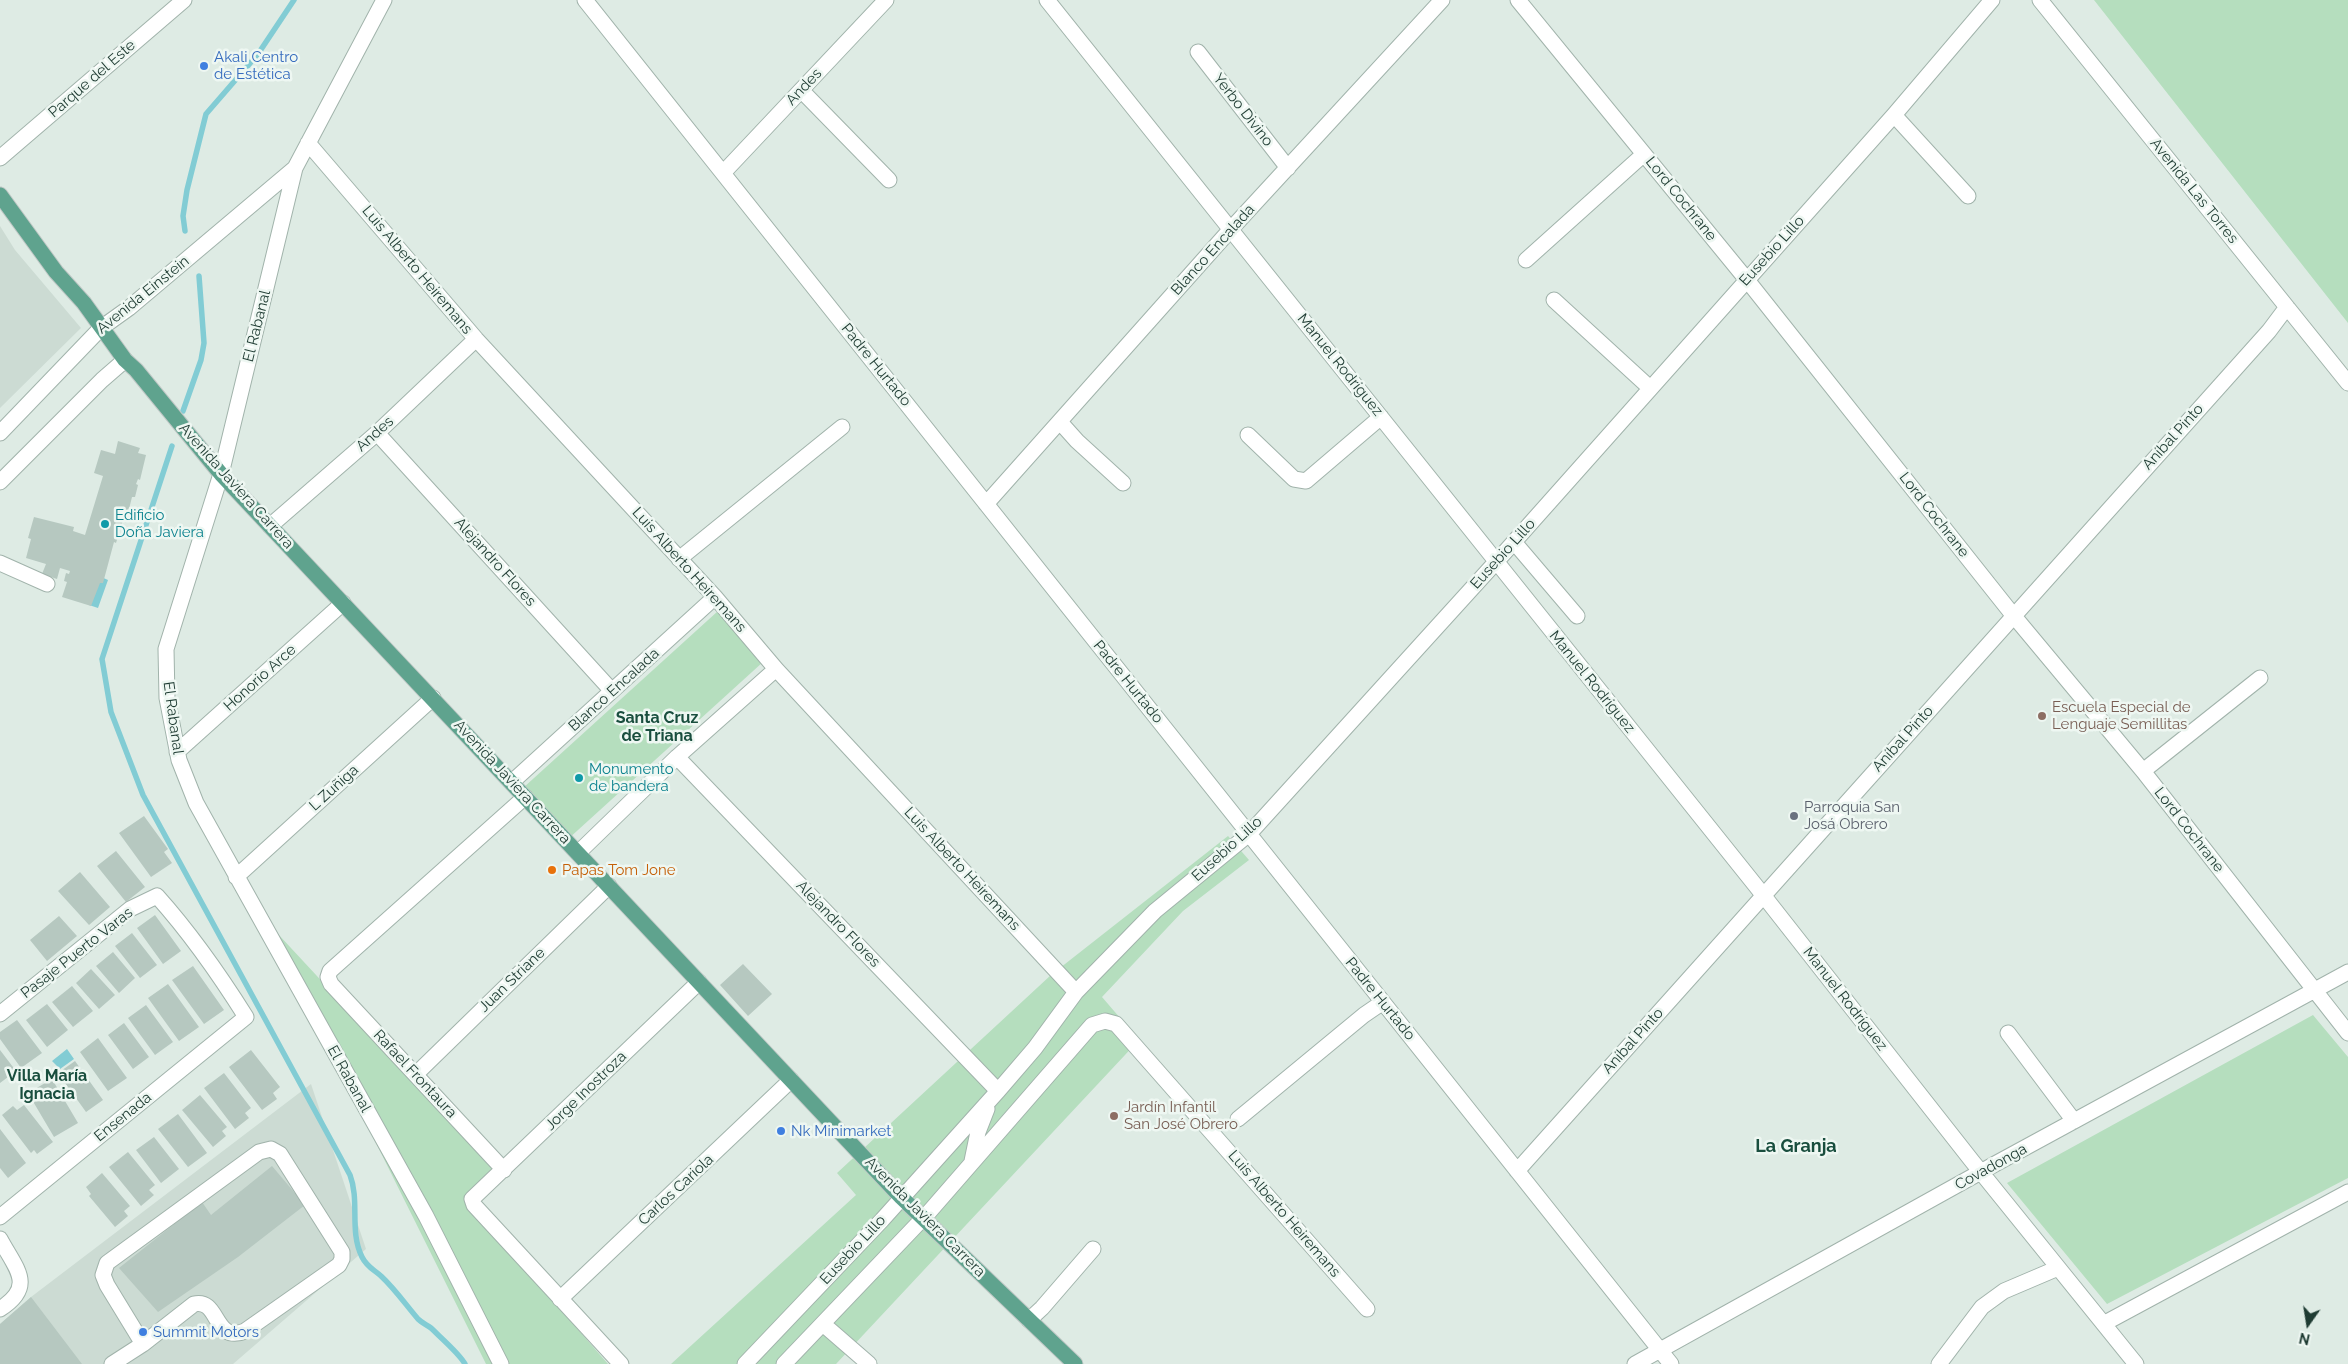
<!DOCTYPE html>
<html>
<head>
<meta charset="utf-8">
<style>
	body { margin:0 }
	#map { position:relative; width:2348px; height:1364px; overflow:hidden; background:#deebe4; font-family:Raleway,sans-serif }
	canvas { display:block }
	.north { position:absolute; left:2283px; top:1299px; width:50px; height:50px; -webkit-text-stroke:4px #eef7f2; paint-order:stroke; rotate:193deg; font-size:14px; font-weight:700; line-height:20px; text-align:center; color:#1e3b32 }
	.north::after { content:''; display:block; margin:auto; width:18px; height:22px; background:#1e3b32; clip-path:polygon(50% 0,100% 100%,50% 72%,0 100%) }
</style>
</head>
<body>
<div id="map">
<canvas width="2348" height="1364"></canvas>
<div class="north">N</div>
</div>
<script>
const context = document.querySelector('canvas').getContext('2d');
context.lineJoin = 'round';
function fill(path, color) {
  context.fillStyle = color;
  context.fill(path, 'evenodd');
}
function trace(path, color, width, dash) {
  context.strokeStyle = color;
  context.lineWidth = width;
  context.lineCap = dash ? 'butt' : 'round';
  context.setLineDash(dash || []);
  context.stroke(path);
}
function drawText(font, color, halo, rows, align = 'center') {
  context.font = font + ' Raleway,sans-serif';
  context.lineWidth = 5;
  context.setLineDash([]);
  context.textBaseline = 'middle';
  context.strokeStyle = halo;
  context.fillStyle = color;
  for (const [text, x, y, turn = 0] of rows) {
    context.save();
    context.translate(x, y);
    context.rotate((+turn || 0) * Math.PI / 180);
    context.textAlign = isNaN(turn) ? turn : align;
    if (halo) context.strokeText(text, 0, 0);
    context.fillText(text, 0, 0);
    context.restore();
  }
}
fill(new Path2D(`
	M0,226L15,250L81,328L0,408Z
	M311,1084L366,1249L233,1364H0V1324L31,1297Z`), '#ccdbd3');
fill(new Path2D(`
	M2094,0H2348V323Z
	M718,611L763,662L567,840L523,788Z
	M1228,836L1249,860L1183,911L1102,997L1139,1040L836,1364H671L856,1195L837,1173L1051,975Z
	M265,920L497,1170L466,1201L608,1364H486Z
	M2313,1015L2348,1057V1178L2107,1304L2007,1183Z`), '#b5debe');
fill(new Path2D(`
	M99,576L108,580L98,608L89,605Z
	M67,1049L74,1059L60,1069L52,1061Z`), '#82ccd4');
trace(new Path2D(`
	M185,231L183,216L187,190L206,114L258,54L294,0
	M183,411L201,360L204,343L199,276
	M172,446L102,659L111,712L143,795L350,1175C360,1201 349,1231 362,1257C367,1267 373,1269 381,1276C395,1289 406,1305 418,1319C422,1323 427,1325 431,1328C440,1337 460,1354 465,1364`), '#82ccd4', 5.5);
fill(new Path2D(`
	M118,441L140,448L138,453L146,455L140,480L138,479L136,484L138,485L135,497H132L126,521L123,520L116,543L114,542L103,583H100L91,606L62,597L67,582L64,581L66,573L69,574L70,571L60,568L57,579L42,574L46,564L26,558L31,539L28,538L34,517L74,527L73,531L85,535L103,476L94,473L101,450L115,454Z
	M144,816L168,849L164,852L172,863L151,877L119,833Z
	M116,851L145,887L126,902L97,866Z
	M80,872L110,907L89,925L58,891Z
	M155,915L181,951L163,964L137,928Z
	M59,916L77,936L47,961L30,940Z
	M132,933L157,965L140,978L115,946Z
	M113,952L135,978L119,993L96,966Z
	M743,964L772,994L748,1016L720,985Z
	M193,966L224,1010L204,1024L172,980Z
	M91,969L115,995L99,1009L76,983Z
	M168,984L199,1027L179,1041L148,998Z
	M72,986L93,1011L73,1027L52,1002Z
	M47,1004L68,1030L47,1047L26,1020Z
	M146,1005L173,1042L155,1055L128,1018Z
	M17,1020L42,1053L21,1068L0,1039V1032Z
	M124,1023L149,1057L133,1069L108,1035Z
	M98,1038L127,1078L108,1091L80,1052Z
	M0,1050L16,1071L0,1083Z
	M251,1050L280,1087L273,1093L277,1099L262,1110L229,1067Z
	M75,1061L103,1100L86,1112L58,1073Z
	M224,1073L251,1108L245,1113L249,1118L235,1129L204,1088Z
	M52,1079L78,1123L54,1137L28,1093Z
	M200,1095L227,1127L222,1131L226,1136L213,1147L182,1110Z
	M24,1105L53,1142L37,1154L34,1150L31,1153L2,1115L13,1106L17,1110Z
	M178,1114L207,1153L188,1167L158,1129Z
	M0,1129L26,1163L8,1178L0,1168Z
	M154,1137L179,1169L161,1183L136,1150Z
	M128,1152L155,1185L149,1190L154,1195L141,1206L109,1167Z
	M272,1166L305,1205L238,1257L158,1312L119,1268L202,1202L211,1215Z
	M102,1173L130,1206L124,1211L128,1216L115,1227L89,1196L91,1194L86,1187Z
	M31,1297L82,1364H0V1324Z`), '#b6c8c0');
const minor = new Path2D(`
	M384,0L295,168L221,474L166,649L167,698L179,760L196,803L426,1216L501,1364
	M585,0L1671,1364
	M1047,0L1756,886L1972,1161L2136,1364
	M1518,0L1747,280L2013,615L2143,771L2348,1033
	M2040,0L2348,383
	M1198,52L1288,168
	M801,90L889,180
	M1894,115L1968,196
	M308,143L476,339L715,597L776,669L1076,992
	M0,158L184,0
	M723,173L886,0
	M1526,260L1644,154
	M1554,300L1650,388
	M1060,422L1077,441L1123,483
	M0,433L101,328L129,308L295,168
	M377,433L612,691
	M1248,435L1294,479L1306,481L1381,417
	M0,482L102,380L125,360
	M986,504L1231,229L1442,0
	M270,526L377,433L476,339
	M1514,542L1577,616
	M679,559L842,427
	M0,563L47,584
	M177,752L343,603
	M677,757L998,1091
	M2143,771L2260,678
	M512,782L715,597
	M578,853L677,757L776,669
	M236,877L433,698
	M0,1014L130,909L157,896C191,934 219,974 246,1017L0,1217
	M2008,1033L2074,1121
	M416,1074L609,886
	M1238,1119L1364,1015L1383,1002
	M972,1161L978,1132L987,1109
	M504,1170L331,984L328,977L330,971L525,797
	M1517,1171L2269,331L2287,307
	M0,1239C16,1269 36,1286 0,1309
	M560,1299L791,1080
	M1029,1320L1042,1308L1093,1249
	M2105,1323L2348,1192
	M823,1324L869,1364
	M112,1364L143,1344L107,1285L103,1275L107,1263L259,1152L271,1149L280,1154L342,1252V1259L339,1265L245,1331C213,1344 220,1298 194,1304L143,1344
	M621,1364L474,1205L472,1199L699,982
	M745,1364L882,1220L998,1091L1035,1048L1076,992L1155,911L1249,834L1505,552L1894,115L1992,0
	M784,1364L930,1211L1092,1025L1105,1021L1116,1024L1367,1309
	M1635,1364L1995,1164L2348,972
	M1939,1364L1982,1307L2004,1291L2058,1268`);
const major = new Path2D(`
	M0,195L56,272L84,303L125,360L136,370L221,474L901,1197L1075,1364`);
trace(minor, '#a1b3ab', 17);
trace(major, '#c0c8c6', 17);
trace(minor, '#fff', 15);
trace(major, '#5fa38e', 15);
for (const [x, y, r, color] of [
	[204,66,5,"#3f7fe0"],
	[105,524,5,"#0f9aa8"],
	[2042,716,5,"#8d6e63"],
	[579,778,5,"#0f9aa8"],
	[1794,816,5,"#6b7280"],
	[552,870,5,"#e8710a"],
	[1114,1116,5,"#8d6e63"],
	[781,1131,5,"#3f7fe0"],
	[143,1332,5,"#3f7fe0"]
]) {
  const dot = new Path2D();
  dot.arc(x, y, r, 0, 2 * Math.PI);
  context.fillStyle = color;
  context.fill(dot);
  trace(dot, '#eef7f2', 2);
}
drawText('15px', '#366cbe', '#eef7f2', [
	["Akali Centro",214,57],
	["de Estética",214,74],
	["Nk Minimarket",791,1131],
	["Summit Motors",153,1332]
], 'left');
drawText('15px', '#1e3b32', '#eef7f2', [
	["Parque del Este",92,79,-41],
	["Andes",804,87,-47],
	["Yerbo Divino",1243,110,52],
	["Avenida Las Torres",2194,191,51],
	["Lord Cochrane",1681,199,51],
	["Blanco Encalada",1213,250,-48],
	["Eusebio Lillo",1772,251,-48],
	["Luis Alberto Heiremans",417,270,50],
	["Avenida Einstein",143,295,-39],
	["El Rabanal",257,326,-76],
	["Padre Hurtado",876,365,51],
	["Manuel Rodríguez",1340,365,51],
	["Andes",375,434,-42],
	["Aníbal Pinto",2173,437,-48],
	["Avenida Javiera Carrera",236,486,48],
	["Lord Cochrane",1934,515,52],
	["Eusebio Lillo",1503,554,-48],
	["Alejandro Flores",495,562,48],
	["Luis Alberto Heiremans",689,570,48],
	["Honorio Arce",260,678,-42],
	["Padre Hurtado",1128,682,51],
	["Manuel Rodríguez",1592,682,51],
	["Blanco Encalada",614,690,-42],
	["El Rabanal",173,718,82],
	["Aníbal Pinto",1903,739,-48],
	["Avenida Javiera Carrera",512,782,47],
	["L Zuñiga",334,788,-42],
	["Lord Cochrane",2189,830,52],
	["Eusebio Lillo",1227,849,-42],
	["Luis Alberto Heiremans",962,869,47],
	["Alejandro Flores",838,924,46],
	["Pasaje Puerto Varas",77,953,-38],
	["Juan Striane",512,980,-44],
	["Padre Hurtado",1380,999,51],
	["Manuel Rodríguez",1845,999,52],
	["Aníbal Pinto",1633,1041,-48],
	["Rafael Frontaura",415,1074,47],
	["El Rabanal",349,1079,61],
	["Jorge Inostroza",586,1091,-44],
	["Ensenada",123,1117,-39],
	["Covadonga",1991,1167,-29],
	["Carlos Cariola",676,1190,-43],
	["Luis Alberto Heiremans",1284,1214,49],
	["Avenida Javiera Carrera",925,1217,45],
	["Eusebio Lillo",853,1250,-47]
]);
drawText('15px', '#0d838f', '#eef7f2', [
	["Edificio",115,515],
	["Doña Javiera",115,532],
	["Monumento",589,769],
	["de bandera",589,786]
], 'left');
drawText('15px', '#785e54', '#eef7f2', [
	["Escuela Especial de",2052,707],
	["Lenguaje Semillitas",2052,724],
	["Jardín Infantil",1124,1107],
	["San José Obrero",1124,1124]
], 'left');
drawText('15px', '#5b616d', '#eef7f2', [
	["Parroquia San",1804,807],
	["Josá Obrero",1804,824]
], 'left');
drawText('15px', '#c56008', '#eef7f2', [
	["Papas Tom Jone",562,870]
], 'left');
drawText('bold 16px', '#194e3e', '#eef7f2', [
	["Santa Cruz",657,718],
	["de Triana",657,736],
	["Villa María",47,1076],
	["Ignacia",47,1094]
]);
drawText('bold 18px', '#194e3e', '#eef7f2', [
	["La Granja",1796,1147]
]);
</script>
</body>
</html>
